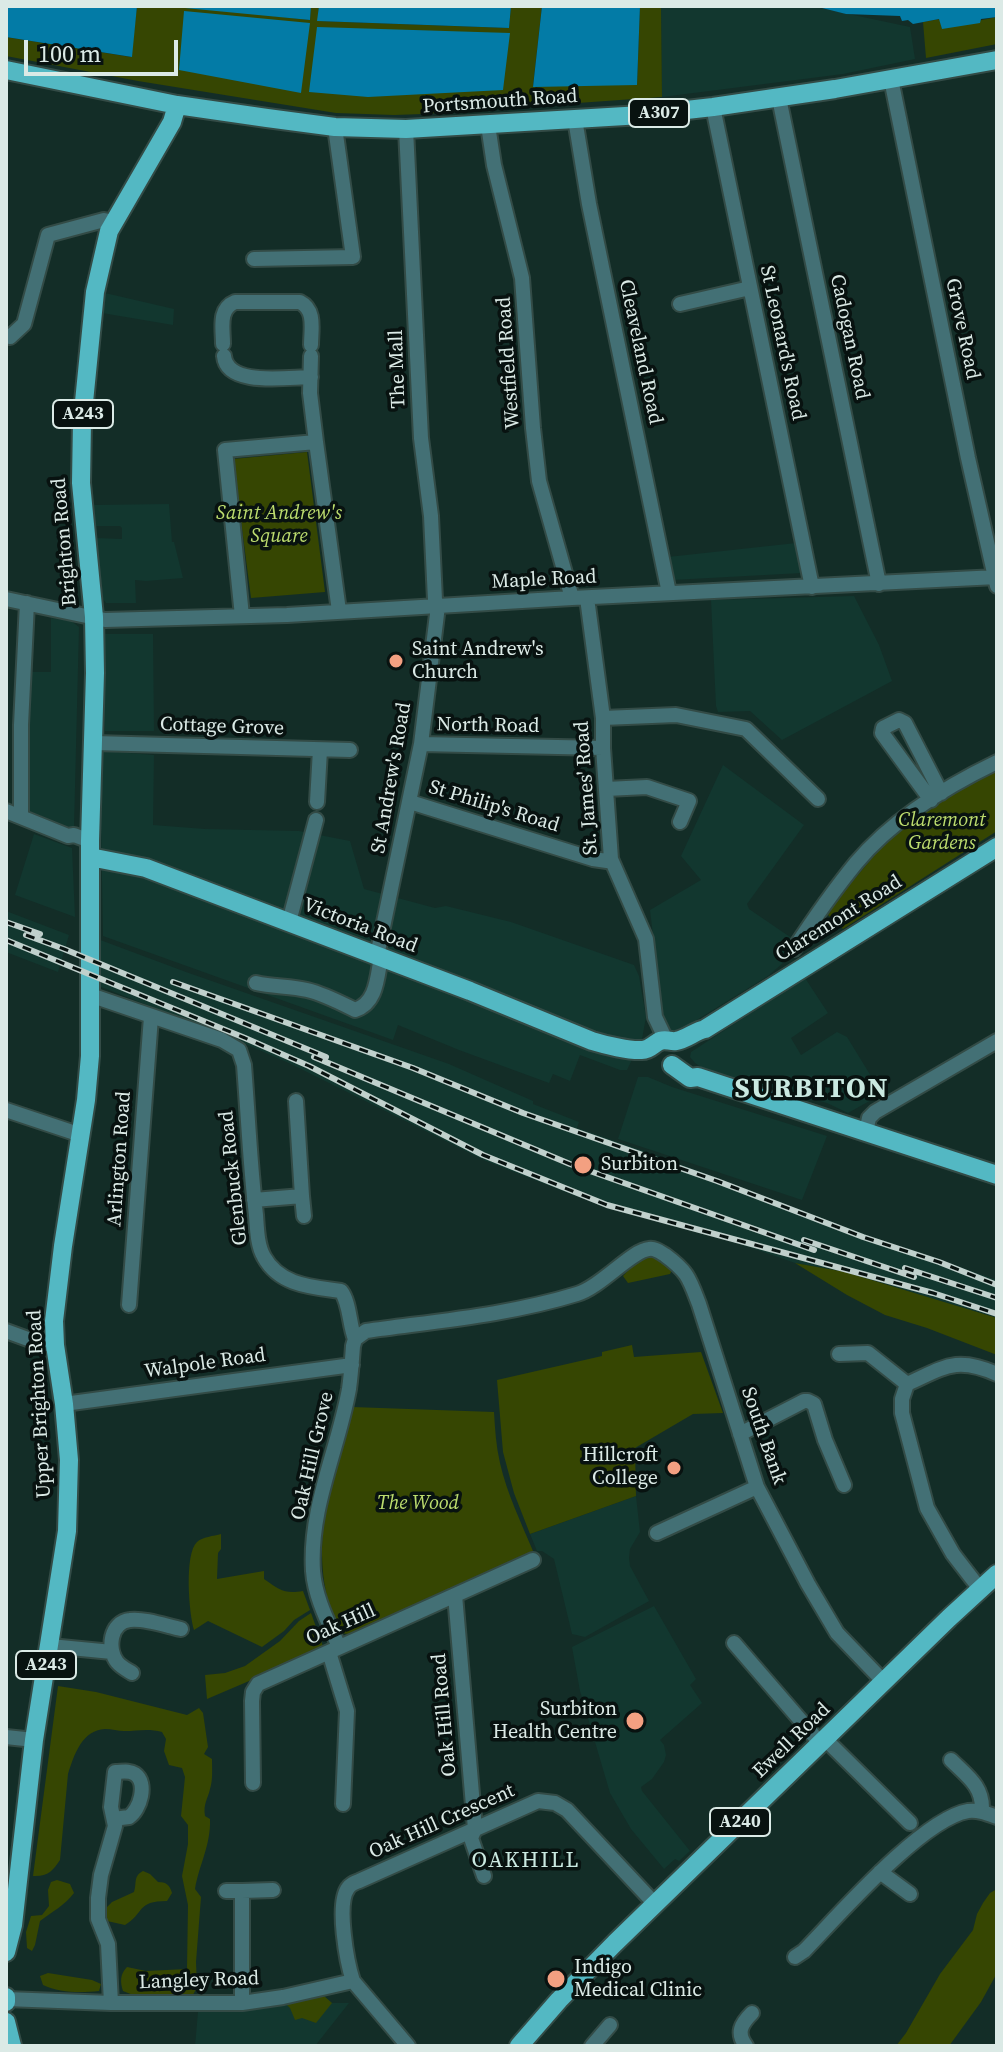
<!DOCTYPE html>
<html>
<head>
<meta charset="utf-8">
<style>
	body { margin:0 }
	#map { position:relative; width:1003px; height:2052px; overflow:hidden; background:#132d27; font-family:"Source Serif 4",serif }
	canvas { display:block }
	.frame { position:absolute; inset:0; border:8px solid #dbeae6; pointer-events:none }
	.scale { position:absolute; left:24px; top:40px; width:154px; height:36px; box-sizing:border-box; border:4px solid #dbeae6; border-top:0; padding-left:10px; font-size:24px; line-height:28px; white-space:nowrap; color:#dbeae6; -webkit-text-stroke:6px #081210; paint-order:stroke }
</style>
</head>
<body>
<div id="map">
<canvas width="1003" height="2052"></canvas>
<div class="frame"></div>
<div class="scale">100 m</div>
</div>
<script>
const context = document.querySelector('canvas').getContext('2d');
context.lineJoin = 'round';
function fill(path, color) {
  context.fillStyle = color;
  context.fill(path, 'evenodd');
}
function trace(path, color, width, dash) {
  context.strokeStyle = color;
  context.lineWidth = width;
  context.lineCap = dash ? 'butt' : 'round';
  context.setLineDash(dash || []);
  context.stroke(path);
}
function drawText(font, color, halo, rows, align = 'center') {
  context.font = font + ' "Source Serif 4",serif';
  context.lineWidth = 7;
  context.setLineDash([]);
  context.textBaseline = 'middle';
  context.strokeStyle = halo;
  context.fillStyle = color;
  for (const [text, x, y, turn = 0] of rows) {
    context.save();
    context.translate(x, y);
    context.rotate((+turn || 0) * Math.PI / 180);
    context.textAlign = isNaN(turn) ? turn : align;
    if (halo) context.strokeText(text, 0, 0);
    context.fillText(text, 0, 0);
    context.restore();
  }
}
fill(new Path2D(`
	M661,6H811L910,27L915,59L843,74L662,97Z
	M105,293L174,309L173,325L102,313Z
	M169,504L172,542H174L183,578L146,581L135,580L136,603H106L103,599L96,538L122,539V528L120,526H95L94,505Z
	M796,543L802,573L672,580L668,557Z
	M854,596L879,645L892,681L782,740L750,711L718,712L716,706L711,600Z
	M51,618L71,621L79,627L74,827L72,828L24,809L28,672H51Z
	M104,634H153L154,731H105Z
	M103,751L154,755L153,825L205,829L299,831L350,841L364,889L435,908L446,906L511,922L634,965L639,976L646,1017L642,1039L627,1070H620L580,1055L570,1081L553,1074L549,1083L459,1050L398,1025L393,1040L103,936L101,824Z
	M723,765L804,825L747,904L749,909L793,939L784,962L768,976L674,1034L669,1032L664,1028L650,910L701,880L681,856Z
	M34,834L72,848L75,917L15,895Z
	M6,911L69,935L58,972L6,952Z
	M95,938L186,972L449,1064L533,1101V1104L579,1122L577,1128L664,1158L869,1236L997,1280V1318L845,1272L795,1263L735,1242L576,1196L486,1161L291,1064L239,1041L96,985Z
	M805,978L828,1013L791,1038L801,1055L837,1032L847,1037L882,1094L848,1113L827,1103L704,1069L695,1063L690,1057L691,1052Z
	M638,1077H648L672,1087L827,1136L802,1200L618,1139Z
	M636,1496L640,1532L630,1549L629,1558L630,1566L649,1601L585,1637L572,1634L554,1559L542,1551H537L530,1534Z
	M654,1606L696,1679L690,1685L702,1703L660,1740L664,1745L666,1755L664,1762L652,1779L641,1787L642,1791L690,1851L679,1861L675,1859L664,1869L631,1829L610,1793L580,1691L572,1647Z
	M324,1996L332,2003H349L315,2046H195L198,2012L252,2010Z`), '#12372f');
fill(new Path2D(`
	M137,6H185L310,20L311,6H319L318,21L509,28L511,6H542L533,86L637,84L640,6H661L662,97L423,114L394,115L336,113L138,81L6,56V37L131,57Z
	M997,17V44L926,58L923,22L940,19L942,28Z
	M307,452L325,592L251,598L233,459Z
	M997,766V831L843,929L826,913L882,846L916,816Z
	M657,1255L673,1268L670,1274L628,1283L623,1276C635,1263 639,1257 657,1255Z
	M795,1263L845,1272L997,1318V1355L927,1328L885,1315L847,1295Z
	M632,1345L634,1357L701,1352L723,1413L693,1414L635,1448L636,1496L530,1534L514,1493L503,1452L497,1380L602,1356V1352Z
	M352,1407L494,1412C495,1429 496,1446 500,1463C507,1494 521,1522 533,1551L349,1634L340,1633C304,1557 330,1482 352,1407Z
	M221,1534V1549L218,1553L217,1579L264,1571V1579C280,1590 284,1594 303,1591L310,1610L294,1620L284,1631L262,1647L208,1621L194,1630C189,1614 184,1554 197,1542C202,1537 214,1536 221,1534Z
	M311,1613L324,1649L207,1699L205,1675L225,1673L245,1666L280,1641L299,1621Z
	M58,1686L96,1692L187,1715L199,1708L203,1713L208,1747L204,1754L212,1759C212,1769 213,1780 210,1789C208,1799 203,1803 205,1816L210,1819C211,1845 199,1865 195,1889L201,1897L196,1962L197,1987L193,1995H133L123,1991C120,1982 120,1974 127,1967L146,1971L187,1969L188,1905L182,1876L188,1844V1825L181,1816L185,1777L182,1768L169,1765L164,1751L166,1739L162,1732C148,1728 138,1731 124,1731C118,1731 112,1729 105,1729C82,1730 74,1755 68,1774L60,1860C53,1871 47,1877 33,1876Z
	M143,1871L150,1874L158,1882C166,1882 170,1885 172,1893L167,1901C136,1901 145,1913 125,1925L107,1921L105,1909L112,1902L134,1892C137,1883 133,1876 143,1871Z
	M57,1880L70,1884L74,1893C65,1905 52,1912 40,1921L35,1945L32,1951L27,1948L26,1932L31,1916L42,1915L49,1906L48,1890L51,1882Z
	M997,1889V1973L981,2002L949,2046H896L906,2033L940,1974L973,1930L977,1914L983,1903L990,1893Z
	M48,1973L92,1980L101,1984L99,1991C81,1993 59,1993 43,1985L40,1976Z
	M324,1996L332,2003L316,2023L302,2018L295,2020L290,2008L285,2003Z`), '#364602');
fill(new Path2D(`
	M6,6H137L132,57L6,37Z
	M185,6H311L310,20L185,8Z
	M319,6H511L509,28L317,21Z
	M542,6H640L637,85L533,87Z
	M814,6H997V17L981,19L980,23L942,29L939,19L913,24L908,20L902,21L900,16L846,14Z
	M184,11L310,23L301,93L179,70Z
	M317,27L510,33L503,90L368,97L309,92Z`), '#037ba6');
const minor = new Path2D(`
	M891,79L968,458L997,586
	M779,98L879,584
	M713,107L812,587
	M575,119L589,204L669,593
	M488,125L494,165L522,278L533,428L539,481L572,598
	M254,259L353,257L335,127
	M680,304L750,288
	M6,336L10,337L24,324L48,235L104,220L114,222
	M223,344C223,328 218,309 235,302H300C316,310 311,330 311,345
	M224,356C227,387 287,377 311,377
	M311,356L310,393L316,442
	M587,598L603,718V748L611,859L646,939L655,1017L666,1040
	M6,599L105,620L287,615L572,598L997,577
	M242,616L225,450L316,442L339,611
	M603,718L676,715L746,729L818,799
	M94,743L350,750
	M421,744L603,748
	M606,789L647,787L689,801L680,822
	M931,800L882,733L883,728L899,720L905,723L941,793
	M317,802L320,750
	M410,802L593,859L607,861L611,859
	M6,811L68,836L74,835L90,841
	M21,816V725L27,603
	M289,922L316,820
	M794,949C813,920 834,890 856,863C892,820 947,786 997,762
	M377,956L421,744L438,606L435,600L431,516L421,438L406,129
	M256,983C273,987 290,986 307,990C324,994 339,1002 355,1010C377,1003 377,977 381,957
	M90,995L222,1040L239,1050L244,1065C248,1115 250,1165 256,1215C257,1228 257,1245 264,1257C280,1286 313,1287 341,1291C350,1303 349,1324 355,1339L366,1331C437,1321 509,1315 577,1294C601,1287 632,1250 649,1249C655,1248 660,1252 665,1255C688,1272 689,1278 699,1304L757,1487L808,1584L837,1633L884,1682
	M6,1110L81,1135
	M866,1132L869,1118L875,1112L997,1041
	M302,1196L304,1216
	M254,1200L302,1196L296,1101
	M129,1305L151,1017
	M6,1331L36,1342L55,1345
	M839,1354L868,1353L907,1384
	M64,1404L352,1365
	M740,1434L804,1401H808L814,1404L825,1440L844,1485
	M657,1533L757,1487
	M980,1589L953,1554L927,1508L902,1413V1399L907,1384C945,1367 956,1356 997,1374
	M455,1595L475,1829L471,1838L484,1876
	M734,1643L821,1744
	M50,1646L112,1652
	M339,1647C329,1624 315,1598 313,1571C309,1508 338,1450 349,1389C351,1375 352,1360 353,1346L355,1339
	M329,1652L347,1711L343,1804
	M132,1673C127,1670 121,1667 117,1662C107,1649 110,1622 130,1620C144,1618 167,1626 181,1629
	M6,1737L34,1740
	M825,1739L910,1823
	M951,1760C967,1776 983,1786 982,1810
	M253,1783L252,1701L253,1692L258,1684L533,1560
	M880,1872L910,1894
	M226,1891H242
	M795,1957L804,1951C838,1916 922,1819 968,1811C979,1810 986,1813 997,1817
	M353,1981C347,1963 336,1904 348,1888C350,1885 356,1882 359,1881L538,1801L555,1803L567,1810L655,1904
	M6,1999L111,2003H242L283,1997L353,1981L408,2046
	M111,2003L108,1944L98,1919V1898L101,1875L115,1826L111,1807L115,1772C122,1772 129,1770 135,1774C148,1783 140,1810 129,1817L121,1818L115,1821
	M242,2003V1891L273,1890
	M592,2046L610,2025
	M746,2046C736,2033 741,2024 752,2013`);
const major = new Path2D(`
	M6,70L177,105L267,118L335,127L406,129L642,115L713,107L835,89L997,60
	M90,857L146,868L470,991L592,1041C605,1045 630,1051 642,1050C650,1050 652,1045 658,1042C664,1038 670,1042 676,1041C687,1039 695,1031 705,1029L997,847
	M672,1065L690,1078L698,1077L997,1175
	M6,1952L13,1925L34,1740L67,1531L69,1460L64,1404L55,1345L54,1321L63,1246L86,1100L90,1056V841L95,673L94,617L81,483L82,422L95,292L109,231L172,122L177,105
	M6,1997V2002
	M6,2022L12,2046
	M519,2046L559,2000L615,1943L949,1618L997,1574`);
trace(minor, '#334b46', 18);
trace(major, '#334b46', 22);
trace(minor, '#437075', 14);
trace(major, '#53b8c3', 18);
const rail = new Path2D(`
	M6,922L40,934
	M26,935L64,949L326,1057
	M6,940L245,1038L309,1066L483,1155L607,1205L933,1293L997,1314
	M173,982L413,1068L523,1113L717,1181L863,1237L939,1262L997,1285
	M314,1057L570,1164L814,1250
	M804,1240L914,1277
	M905,1268L997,1298`);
trace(rail, '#c0d0cc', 6);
trace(rail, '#081210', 3, [9]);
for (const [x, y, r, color] of [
	[396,661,8,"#f3a081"],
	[583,1165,10,"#f3a081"],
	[674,1468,8,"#f3a081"],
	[635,1721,10,"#f3a081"],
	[556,1979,10,"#f3a081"]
]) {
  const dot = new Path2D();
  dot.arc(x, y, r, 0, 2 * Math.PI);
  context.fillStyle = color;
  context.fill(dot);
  trace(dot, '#081210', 3);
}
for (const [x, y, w] of [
	[659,113,60],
	[83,414,60],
	[46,1665,60],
	[740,1822,60]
]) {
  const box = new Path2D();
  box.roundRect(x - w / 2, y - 14, w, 28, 6);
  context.fillStyle = '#081210';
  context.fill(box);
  trace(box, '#dbeae6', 2);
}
drawText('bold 18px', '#dbeae6', null, [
	["A307",659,113],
	["A243",83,414],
	["A243",46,1665],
	["A240",740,1822]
]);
drawText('20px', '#dbeae6', '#081210', [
	["Portsmouth Road",500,102,-4],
	["Grove Road",962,329,78],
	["Cadogan Road",849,337,78],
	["St Leonard's Road",782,343,78],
	["Cleaveland Road",640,352,78],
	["Westfield Road",509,363,-94],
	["The Mall",398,369,-92],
	["Brighton Road",65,542,-95],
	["Maple Road",544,580,-3],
	["North Road",488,726,1],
	["Cottage Grove",222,727,2],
	["St Andrew's Road",392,778,-80],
	["St. James' Road",587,788,-94],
	["St Philip's Road",494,807,17],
	["Claremont Road",839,919,-32],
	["Victoria Road",360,926,21],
	["Arlington Road",120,1159,-86],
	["Glenbuck Road",234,1178,-96],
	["Walpole Road",205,1364,-8],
	["Upper Brighton Road",40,1404,-93],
	["South Bank",763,1436,71],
	["Oak Hill Grove",313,1456,-77],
	["Oak Hill",341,1625,-24],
	["Oak Hill Road",445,1715,-95],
	["Ewell Road",792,1741,-44],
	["Oak Hill Crescent",442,1822,-24],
	["Langley Road",199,1981,-2]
]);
drawText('italic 20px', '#bcdc6e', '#081210', [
	["Saint Andrew's",279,514],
	["Square",279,537],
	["Claremont",942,821],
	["Gardens",942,844],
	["The Wood",418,1504]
]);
drawText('20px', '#dbeae6', '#081210', [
	["Saint Andrew's",412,650],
	["Church",412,673],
	["Surbiton",601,1165],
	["Hillcroft",658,1456,"right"],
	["College",658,1479,"right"],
	["Surbiton",617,1710,"right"],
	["Health Centre",617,1733,"right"],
	["Indigo",574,1968],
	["Medical Clinic",574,1991]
], 'left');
context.letterSpacing = '2px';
drawText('22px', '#cae9e1', '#081210', [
	["OAKHILL",526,1861]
]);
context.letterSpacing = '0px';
context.letterSpacing = '2px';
drawText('bold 28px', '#cae9e1', '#081210', [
	["SURBITON",812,1090]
]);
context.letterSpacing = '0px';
</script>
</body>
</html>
